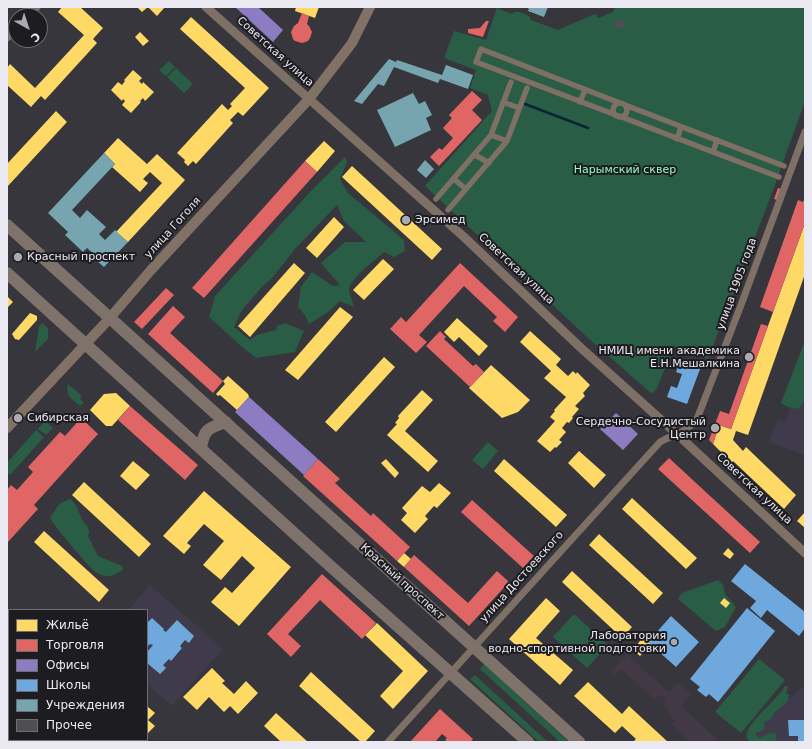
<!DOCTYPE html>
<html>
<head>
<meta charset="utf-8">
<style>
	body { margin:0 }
	#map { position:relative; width:812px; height:749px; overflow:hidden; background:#37363c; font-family:"DejaVu Sans",sans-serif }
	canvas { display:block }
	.frame { position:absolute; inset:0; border:8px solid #eae9f1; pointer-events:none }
	.legend { position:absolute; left:8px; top:609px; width:140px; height:132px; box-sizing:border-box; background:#1d1c21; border:1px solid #6f6e74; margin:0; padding:5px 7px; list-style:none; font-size:12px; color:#eae9f1 }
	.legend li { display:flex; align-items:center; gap:8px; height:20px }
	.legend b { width:20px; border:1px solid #6f6e74 }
	.north { position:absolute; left:8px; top:8px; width:40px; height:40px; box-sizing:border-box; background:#1d1c21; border:1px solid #6f6e74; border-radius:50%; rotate:141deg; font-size:11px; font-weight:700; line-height:16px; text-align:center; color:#eae9f1 }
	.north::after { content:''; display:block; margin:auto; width:14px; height:18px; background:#abaab2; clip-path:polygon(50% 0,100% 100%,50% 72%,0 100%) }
</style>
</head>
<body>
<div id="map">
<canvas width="812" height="749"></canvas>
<div class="frame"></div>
<ul class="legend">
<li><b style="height:11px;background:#ffd966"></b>Жильё</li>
<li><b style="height:11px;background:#e06666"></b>Торговля</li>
<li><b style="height:11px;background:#8e7cc3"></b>Офисы</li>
<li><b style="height:11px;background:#6fa8dc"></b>Школы</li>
<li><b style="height:11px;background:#76a5af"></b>Учреждения</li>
<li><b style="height:11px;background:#504d53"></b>Прочее</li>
</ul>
<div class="north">С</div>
</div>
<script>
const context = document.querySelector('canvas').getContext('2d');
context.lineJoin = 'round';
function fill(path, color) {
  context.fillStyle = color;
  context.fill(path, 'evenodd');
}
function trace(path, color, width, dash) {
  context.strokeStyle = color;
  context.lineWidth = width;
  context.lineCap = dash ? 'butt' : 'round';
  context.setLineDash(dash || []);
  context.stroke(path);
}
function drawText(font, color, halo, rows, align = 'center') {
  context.font = font + ' "DejaVu Sans",sans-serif';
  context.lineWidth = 4;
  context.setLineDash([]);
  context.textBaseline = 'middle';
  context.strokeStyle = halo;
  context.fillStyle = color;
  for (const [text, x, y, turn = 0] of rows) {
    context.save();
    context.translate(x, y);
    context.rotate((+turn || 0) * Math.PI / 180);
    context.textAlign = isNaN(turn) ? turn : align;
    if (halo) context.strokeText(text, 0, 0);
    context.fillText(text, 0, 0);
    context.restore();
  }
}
fill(new Path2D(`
	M805,368V455L769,442L778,419L786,421Z
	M150,585L223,649L172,706L147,684V610H128Z
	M805,687V742H754L751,739L787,699H789L801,688Z`), '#3f3b4c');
fill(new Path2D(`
	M627,654L666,690L670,692L678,682L691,694L681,706L717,739L714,742H690L672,724L675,721L668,714L670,712L663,705L666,701L659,694L654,699L621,669L615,675L611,671Z`), '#423846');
fill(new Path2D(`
	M615,7H805V101L772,193L708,359L674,346L657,388L652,394L588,338L425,186L492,111L488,95L470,88L476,70L444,58L454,31L486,40L497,8L512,14L514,12H520L529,16L531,20L558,30L592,15L596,14L598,18L613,12Z
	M169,61L175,67L166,76L159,70Z
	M176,68L193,84L184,93L167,77Z
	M345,157L347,162L340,179L348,193L404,240L405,251L394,257L384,252C376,259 350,279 349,289C349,293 353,302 354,307L340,301L328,312L309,324L305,315L298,307L301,287L312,272L333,286L340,285L321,263L345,242H366L344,221L337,205L295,249L273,277L262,287L242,310L234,327L250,340L257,335L276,330L277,326L285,323L304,331L295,352L256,358L241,346L209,317L215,296L311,191Z
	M42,323L48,328V339L35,352L39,327Z
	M805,341V399L798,409L788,407L781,403Z
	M68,384L82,396L80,399L84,403L80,406C72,399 65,396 68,384Z
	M45,421L53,428L46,435L38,429Z
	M36,430L44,437L10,475L7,472V463Z
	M488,442L498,451L483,469L472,460Z
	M70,499C77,503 79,514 83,521C85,524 88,526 89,530C89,532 89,533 88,536L98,556L122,566L123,570C118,573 112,577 106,576C102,576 97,573 94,571C90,568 51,522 50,518L59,504Z
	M718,580L723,585L725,594L736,607L725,627L716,631L678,599L682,593Z
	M574,614L608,645L587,668L553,637Z
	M759,659L785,680L741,733L715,712Z
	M484,664L569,742H560L480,669Z
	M475,675L548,742H539L470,679Z
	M785,686L788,687L786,694H789V697L787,702L775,712L771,719L764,723L765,728L760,732H756V735L760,738L769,733L776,734V742H749C748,739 746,737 747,733C751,719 777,700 785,686Z`), '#295d46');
fill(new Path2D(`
	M62,7H80L103,28L93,39L97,43L45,100L41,96L31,107L7,85V68L10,64L35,88L84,35L58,12Z
	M137,7H148L142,12Z
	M148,7H165L157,16Z
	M296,7H319L315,18L295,11Z
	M191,17L269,88L243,116L238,112L230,120L233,123L196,164L193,161L188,166L184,162L185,160L177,153L222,104L228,110L232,106L230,104L245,88L180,29Z
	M140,32L149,41L143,46L135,37Z
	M133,70L142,78L139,81L142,84L143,82L154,92L145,101L143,98L140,101L141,102L131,113L122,105L125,101L123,99L122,101L111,90L118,82L122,85L125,81L124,80Z
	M56,111L67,122L7,187V164Z
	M118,138L147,164L157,154L185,180L128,242L116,232L162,183L150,172L143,179L148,183L140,192L112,167L115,164L104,153Z
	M324,141L335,151L317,172L305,161Z
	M352,166L442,249L432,260L342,177Z
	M334,217L344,227L317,258L306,248Z
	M805,223V274L748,435L736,431L733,440L743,451L746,447L796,495L784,509L733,461L732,463L713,444L719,425L731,429Z
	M383,259L394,269L364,300L353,290Z
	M294,263L305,273L250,337L238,326Z
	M7,296L13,302L7,308Z
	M340,307L353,317L298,380L285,370Z
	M30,313L37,316V320L19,340L15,339L12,334Z
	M457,318L488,346L479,356L459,337L454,342L444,332Z
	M530,331L561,359L556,365L568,376L573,371L576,374L577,372L590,385L583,393L585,396L575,406L579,409L572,417L573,418L569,423L567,422L562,428L566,432L559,440L562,442L556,448L555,447L550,452L537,441L555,421L550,417L555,411L554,410L566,397L544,378L551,371L520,342Z
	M384,357L395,367L336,432L325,422Z
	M491,365L530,400L518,412L502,418L469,388Z
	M228,376L248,394L249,397L237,410L220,395L218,396L216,394L225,384L223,381Z
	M422,390L433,400L405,431L438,461L428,472L387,435L397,424L395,423L399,418L398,416Z
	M116,393L130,406L112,426H106L90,410L104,394Z
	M579,451L606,475L594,488L568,463Z
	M386,459L399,473L395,478L381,463Z
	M504,459L567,515L556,527L494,471Z
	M133,461L150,475L136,490L120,476Z
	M84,482L151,544L139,557L72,495Z
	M439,483L451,493L437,508L434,506L425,516L428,519L415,533L401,520L407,513L402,508L422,486L430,492Z
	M204,491L291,567L239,626L211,602L225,587L232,593L255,568L242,556L221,580L203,565L224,541L204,524L187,543L191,546L184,554L163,536Z
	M632,498L697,558L686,569L622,509Z
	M805,512V528L797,521Z
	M44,531L109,590L99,602L34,542Z
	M599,534L663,593L653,604L589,545Z
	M728,548L734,554L730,559L723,554Z
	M404,553L411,559L404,567L397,561Z
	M572,571L632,627L622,638L562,582Z
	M546,598L560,611L536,638L573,670L560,685L509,639Z
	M724,598L730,603L726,608L720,603Z
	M7,612L9,614V638L7,636Z
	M377,623L428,671L393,709L380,696L403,671L365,635Z
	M643,637L651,644L640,656L633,650Z
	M212,668L225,681L222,683L234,694L246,681L258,693L238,714L230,706L224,712L209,697L197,710L183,697Z
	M311,672L375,731L365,742H361L299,686Z
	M588,682L622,714L629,706L668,742H633L636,739L622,726L615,733L574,696Z
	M147,706L155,713L148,720L155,726L147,734Z
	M276,713L308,742H281L264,726Z`), '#ffd966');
fill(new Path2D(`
	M302,13L309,16L307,24L309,26L312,32L310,38L308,41L302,43L295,41L293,39L291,32L294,26L298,23Z
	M486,21H489L483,37L468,33V29L480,28Z
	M472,91L482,100L472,110L482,120L439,166L430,157L439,148L442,150L453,138L443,128L452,118L449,115Z
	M305,161L317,172L204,298L192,288Z
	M778,188L781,189L777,200L774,199Z
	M805,197V223L773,312L760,307L798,200L803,202Z
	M460,263L518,317L505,332L493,321L497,317L464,286L419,335L427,342L416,353L390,329L401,317L406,322Z
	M166,288L174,295L142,329L134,322Z
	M173,306L185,317L170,333L223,381L213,393L148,334Z
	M761,324L768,326L731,429L719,425L713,444L709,440L720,411L729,414Z
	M440,331L446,337L444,339L473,366L476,364L484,372L470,387L426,346Z
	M130,406L198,465L185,480L118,420Z
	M81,418L98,434L34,505L38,509L7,543V490L11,485L17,490L33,472L28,467L60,432L65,436Z
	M669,458L760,542L750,553L658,469Z
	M318,459L340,479L335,483L371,516L373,513L410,547L397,561L303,476Z
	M472,500L534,556L523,568L461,512Z
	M414,555L468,603L497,571L509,582L469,626L404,567Z
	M322,574L376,623L362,639L320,600L288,634L301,646L291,657L267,634Z
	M7,702L9,704V740H21L20,742H7Z
	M440,709L473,739L470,742H448L445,740L447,738L442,734L435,742H410Z`), '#e06666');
fill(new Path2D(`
	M235,7H258L283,30L273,42Z
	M249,397L318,459L304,475L235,412Z
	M616,413L638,434L623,450L600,429Z`), '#8e7cc3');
fill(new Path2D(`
	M680,361L700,369L687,404L667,397L671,386L677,388L682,374L676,372Z
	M745,564L805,612V628L799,636L767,610L761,618L750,608L756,601L731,581Z
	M747,608L775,631L718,702L709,694L706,697L697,690L700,687L690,679Z
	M671,616L699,642L676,667L648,642Z
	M152,618L164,629L163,630L166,632L177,620L194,636L189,643L185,640L180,646L182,648L171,661L169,659L163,665L166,668L160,674L147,663V652L153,645L150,644L148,646L147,645V621L148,622Z
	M788,720H804L805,742H798V736H789Z`), '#6fa8dc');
fill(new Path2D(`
	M526,7H548L544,17L528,11L529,9Z
	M389,59L396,62L397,60L442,75L446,65L473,75L468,89L440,79L438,83L394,67L384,86L378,84L362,104L354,101Z
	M413,93L419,104L425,101L432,115L426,118L431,130L395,147L377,110Z
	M104,153L115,164L72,210L80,218L87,210L106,227L99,234L105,240L115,230L128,242L104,267L97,261L99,259L87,248L83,252L65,235L68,232L48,213Z
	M425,160L434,169L426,178L417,170Z`), '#76a5af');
trace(new Path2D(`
	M525,104L588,128`), '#0c2336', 2.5);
fill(new Path2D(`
	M616,19L626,23L623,29L614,26Z`), '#504d53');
trace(new Path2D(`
	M503,102L519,108
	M580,102L585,90
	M613 110a7 7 0 1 1 14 0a7 7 0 1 1-14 0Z
	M625,105L784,166
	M616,115L476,62L481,49L620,103
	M619,116L713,152
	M491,135L507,141
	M677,139L681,127
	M717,140L713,152L779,177
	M475,155L489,163
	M454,179L466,189
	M436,199L491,135L511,82
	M448,210L507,141L527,88`), '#7e7064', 5.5);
trace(new Path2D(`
	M7,663L9,665
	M90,740L92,742
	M43,742L44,740
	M388,742L660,442C676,433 684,434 697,419L741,305L805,132`), '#7e7064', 7);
trace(new Path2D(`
	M206,7L464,237L581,348L678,435L805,553
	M27,16L36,7
	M7,37L16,27`), '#7e7064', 9);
trace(new Path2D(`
	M7,428L109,319L151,270L309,99L352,43L370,7`), '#817265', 10);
trace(new Path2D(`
	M7,225L579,742
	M7,273L328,564L528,742
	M201,448C204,429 208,428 226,422`), '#7e726b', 12);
trace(new Path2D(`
	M7,662L9,664
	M92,740L94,742`), '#726c6b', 1);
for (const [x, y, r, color] of [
	[406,220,5,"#abaab2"],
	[18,257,5,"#abaab2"],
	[749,357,5,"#abaab2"],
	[18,418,5,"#abaab2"],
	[715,428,5,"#abaab2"],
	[674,642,4,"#abaab2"]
]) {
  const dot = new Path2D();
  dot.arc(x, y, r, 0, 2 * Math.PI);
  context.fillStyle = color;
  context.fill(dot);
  trace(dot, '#1d1c21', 1.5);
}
drawText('11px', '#eae9f1', '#1d1c21', [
	["Советская улица",275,52,42],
	["улица Гоголя",173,228,-48],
	["Советская улица",516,269,43],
	["улица 1905 года",737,284,-70],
	["Советская улица",754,489,43],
	["улица Достоевского",522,577,-48],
	["Красный проспект",402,582,42]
]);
drawText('11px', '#92fbc8', '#1d1c21', [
	["Нарымский сквер",625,170]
]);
drawText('11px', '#eae9f1', '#1d1c21', [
	["Эрсимед",415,220],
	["Красный проспект",27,257],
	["НМИЦ имени академика",740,351,"right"],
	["Е.Н.Мешалкина",740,364,"right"],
	["Сибирская",27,418],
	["Сердечно-Сосудистый",706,422,"right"],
	["Центр",706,435,"right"],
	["Лаборатория",666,636,"right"],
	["водно-спортивной подготовки",666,649,"right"]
], 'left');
</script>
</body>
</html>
